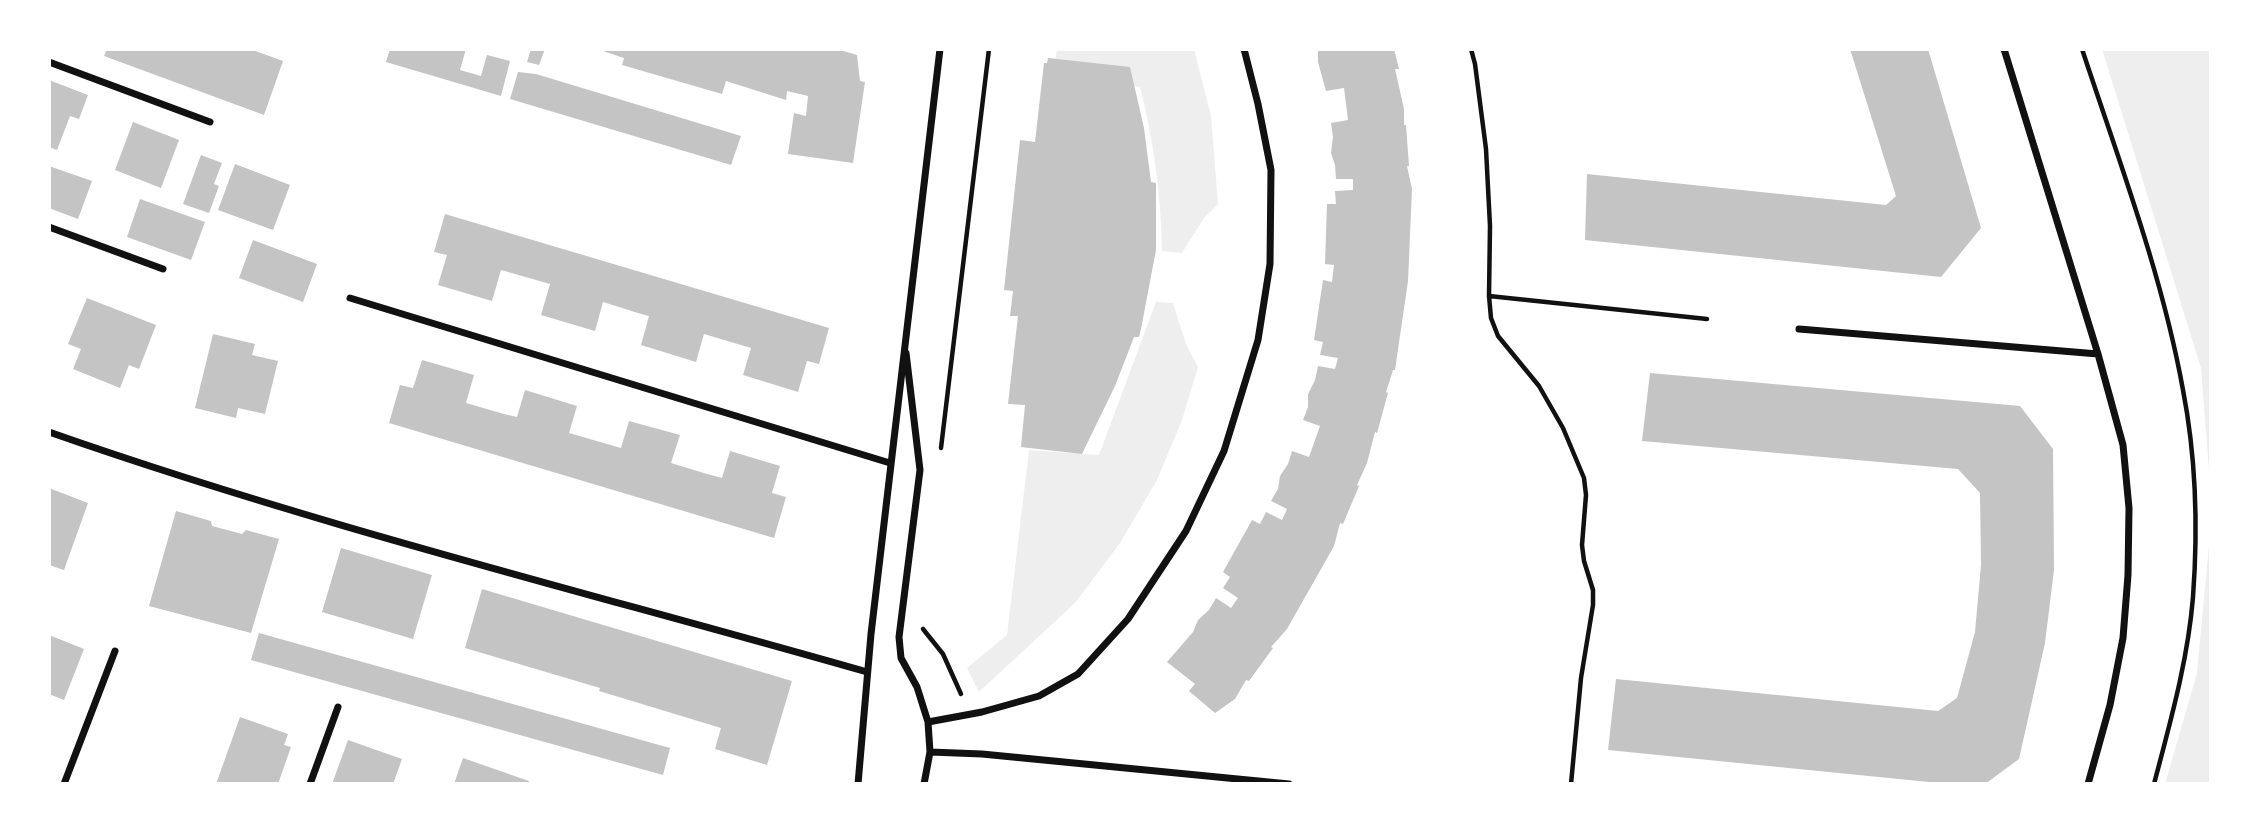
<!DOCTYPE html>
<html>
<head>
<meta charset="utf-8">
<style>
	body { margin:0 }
	#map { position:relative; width:2260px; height:833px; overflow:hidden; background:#fff; font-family:Quicksand,sans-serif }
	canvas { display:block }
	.frame { position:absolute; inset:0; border:51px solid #fff; pointer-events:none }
</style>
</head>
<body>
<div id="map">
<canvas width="2260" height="833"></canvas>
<div class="frame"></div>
</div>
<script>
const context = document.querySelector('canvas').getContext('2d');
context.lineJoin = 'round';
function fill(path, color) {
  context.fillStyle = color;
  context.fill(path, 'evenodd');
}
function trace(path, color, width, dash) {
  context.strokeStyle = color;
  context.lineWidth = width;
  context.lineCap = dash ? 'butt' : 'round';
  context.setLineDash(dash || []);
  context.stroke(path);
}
fill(new Path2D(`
	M1057,49H1194L1211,116L1218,204L1204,218L1182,253L1162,251C1161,195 1154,142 1140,87L1053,76Z
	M2102,49H2211V496L2201,368Z
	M1156,302L1173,303L1186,344L1198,367L1182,420L1157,480L1120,543L1075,603L979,692L967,668L1007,635L1029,450L1099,455Z
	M2211,524V784H2165L2197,673Z`), '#eee');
fill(new Path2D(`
	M107,49H250L283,61L264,115L104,56Z
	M390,49H466L460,70L481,76L487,55L510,61L501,96L386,62Z
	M531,49H545L539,65L527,62Z
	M597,49H837L857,55L860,81L865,82L853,163L788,154L794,113L806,116L808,96L787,91L786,100L726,81L722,94L622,65L624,58Z
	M1318,49H1394L1399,69H1395L1404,109V125H1406L1409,166H1407L1412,189L1408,281L1395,370H1393L1386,392L1388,393L1377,433L1375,432L1367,463L1357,485L1359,486L1343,524L1340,523L1334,546L1287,629L1271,647L1273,648L1249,681L1246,680L1235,699L1215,713L1189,691L1195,684L1167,662L1193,632L1198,620L1209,610L1216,598L1231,608L1238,598L1223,588L1230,577L1223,572L1252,520L1260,524L1266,512L1282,520L1287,509L1271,501L1278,489L1280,476L1288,464L1292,451L1309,457L1320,426L1303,420L1308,407V394L1315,380L1318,366L1335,369L1338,358L1320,355L1323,342L1314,340L1323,280L1332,282L1333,273L1334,265L1325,264L1327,204H1336L1335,191L1353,190V179H1336L1335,165L1331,153L1333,137L1331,123L1348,120L1344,88L1326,91L1318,62Z
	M1850,49H1928L1981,228L1941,277L1585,240L1587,174L1886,205L1896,196Z
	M1048,58L1130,67L1144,128L1151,182L1156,183V250L1141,329L1139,337H1134L1115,386L1082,454L1021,447L1025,405L1008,404L1018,316H1010L1013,291L1004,290L1020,140L1035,142L1044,63H1047Z
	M518,72L536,74L741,136L731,165L510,99Z
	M49,80L88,95L79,119L70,116L57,150L49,147Z
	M133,122L179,140L161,188L115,170Z
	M201,155L222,163L214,184L219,186L209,213L183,204Z
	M235,164L290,185L273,230L218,210Z
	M49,166L92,181L78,219L49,208Z
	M140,199L205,222L191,260L127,237Z
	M445,214L829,328L819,364L807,361L798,392L743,375L751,348L704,334L696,362L641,345L649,316L638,313L603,302L595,331L541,315L550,284L501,270L492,301L438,285L447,255L434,252Z
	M253,240L317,264L303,302L239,278Z
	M87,298L156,325L139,369L129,365L120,388L73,369L81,349L68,344Z
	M213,334L255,344L252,355L278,361L265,414L238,408L236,418L195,408Z
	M422,360L474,375L466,403L504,414L517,417L525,390L577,406L569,433L621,448L629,421L680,435L671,463L707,474L722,478L730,451L780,466L772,493L786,497L774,538L389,423L400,385L413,388Z
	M1650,373L2020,406L2053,449L2054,570L2045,643L2019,759L1985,784H1949L1608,750L1616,679L1938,711L1957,698L1975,632L1981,565L1980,493L1958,469L1642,441Z
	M49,488L88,503L64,570L49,565Z
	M176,511L211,521L212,526L242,534L246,530L279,539L251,633L149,606Z
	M341,548L432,575L413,639L322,612Z
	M482,589L792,681L767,765L715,749L721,728L599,691L600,688L465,648Z
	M259,633L670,748L663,775L251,660Z
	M49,635L84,649L64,700L49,694Z
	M240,717L288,734L284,745L291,747L278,784H216Z
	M348,740L402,759L393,784H332Z
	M463,758L529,781L528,784H454Z`), '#c4c4c4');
trace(new Path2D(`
	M1471,49L1475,64L1486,149L1490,226L1489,296L1491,318L1498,336L1539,386L1563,428L1584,478L1586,495L1582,545L1584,561L1593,590V605L1581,678L1571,784
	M2082,49C2119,161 2162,274 2183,390C2196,457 2198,529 2193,597C2188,660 2170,723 2154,784
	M1489,296L1707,319
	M941,448L989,49
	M923,629L943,654L961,694`), '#111', 4.5);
trace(new Path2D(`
	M2004,49L2098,354L2123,445L2129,508L2128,575L2123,638L2110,705L2088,784
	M49,62L210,122
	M49,227L163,269
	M350,298L890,463
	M1799,329L2098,354
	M906,353L920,470L899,637L901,658L917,687L928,722L930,752L924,784
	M49,432C317,526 594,594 867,672
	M928,722L982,712L1039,696L1078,674L1128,619L1186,531L1224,451L1258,340L1270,264L1271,170L1258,104L1244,49
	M930,752L982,754L1289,784
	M64,784L115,651
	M310,784L338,707
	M858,784L871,634L940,49`), '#111', 7);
</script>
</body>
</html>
